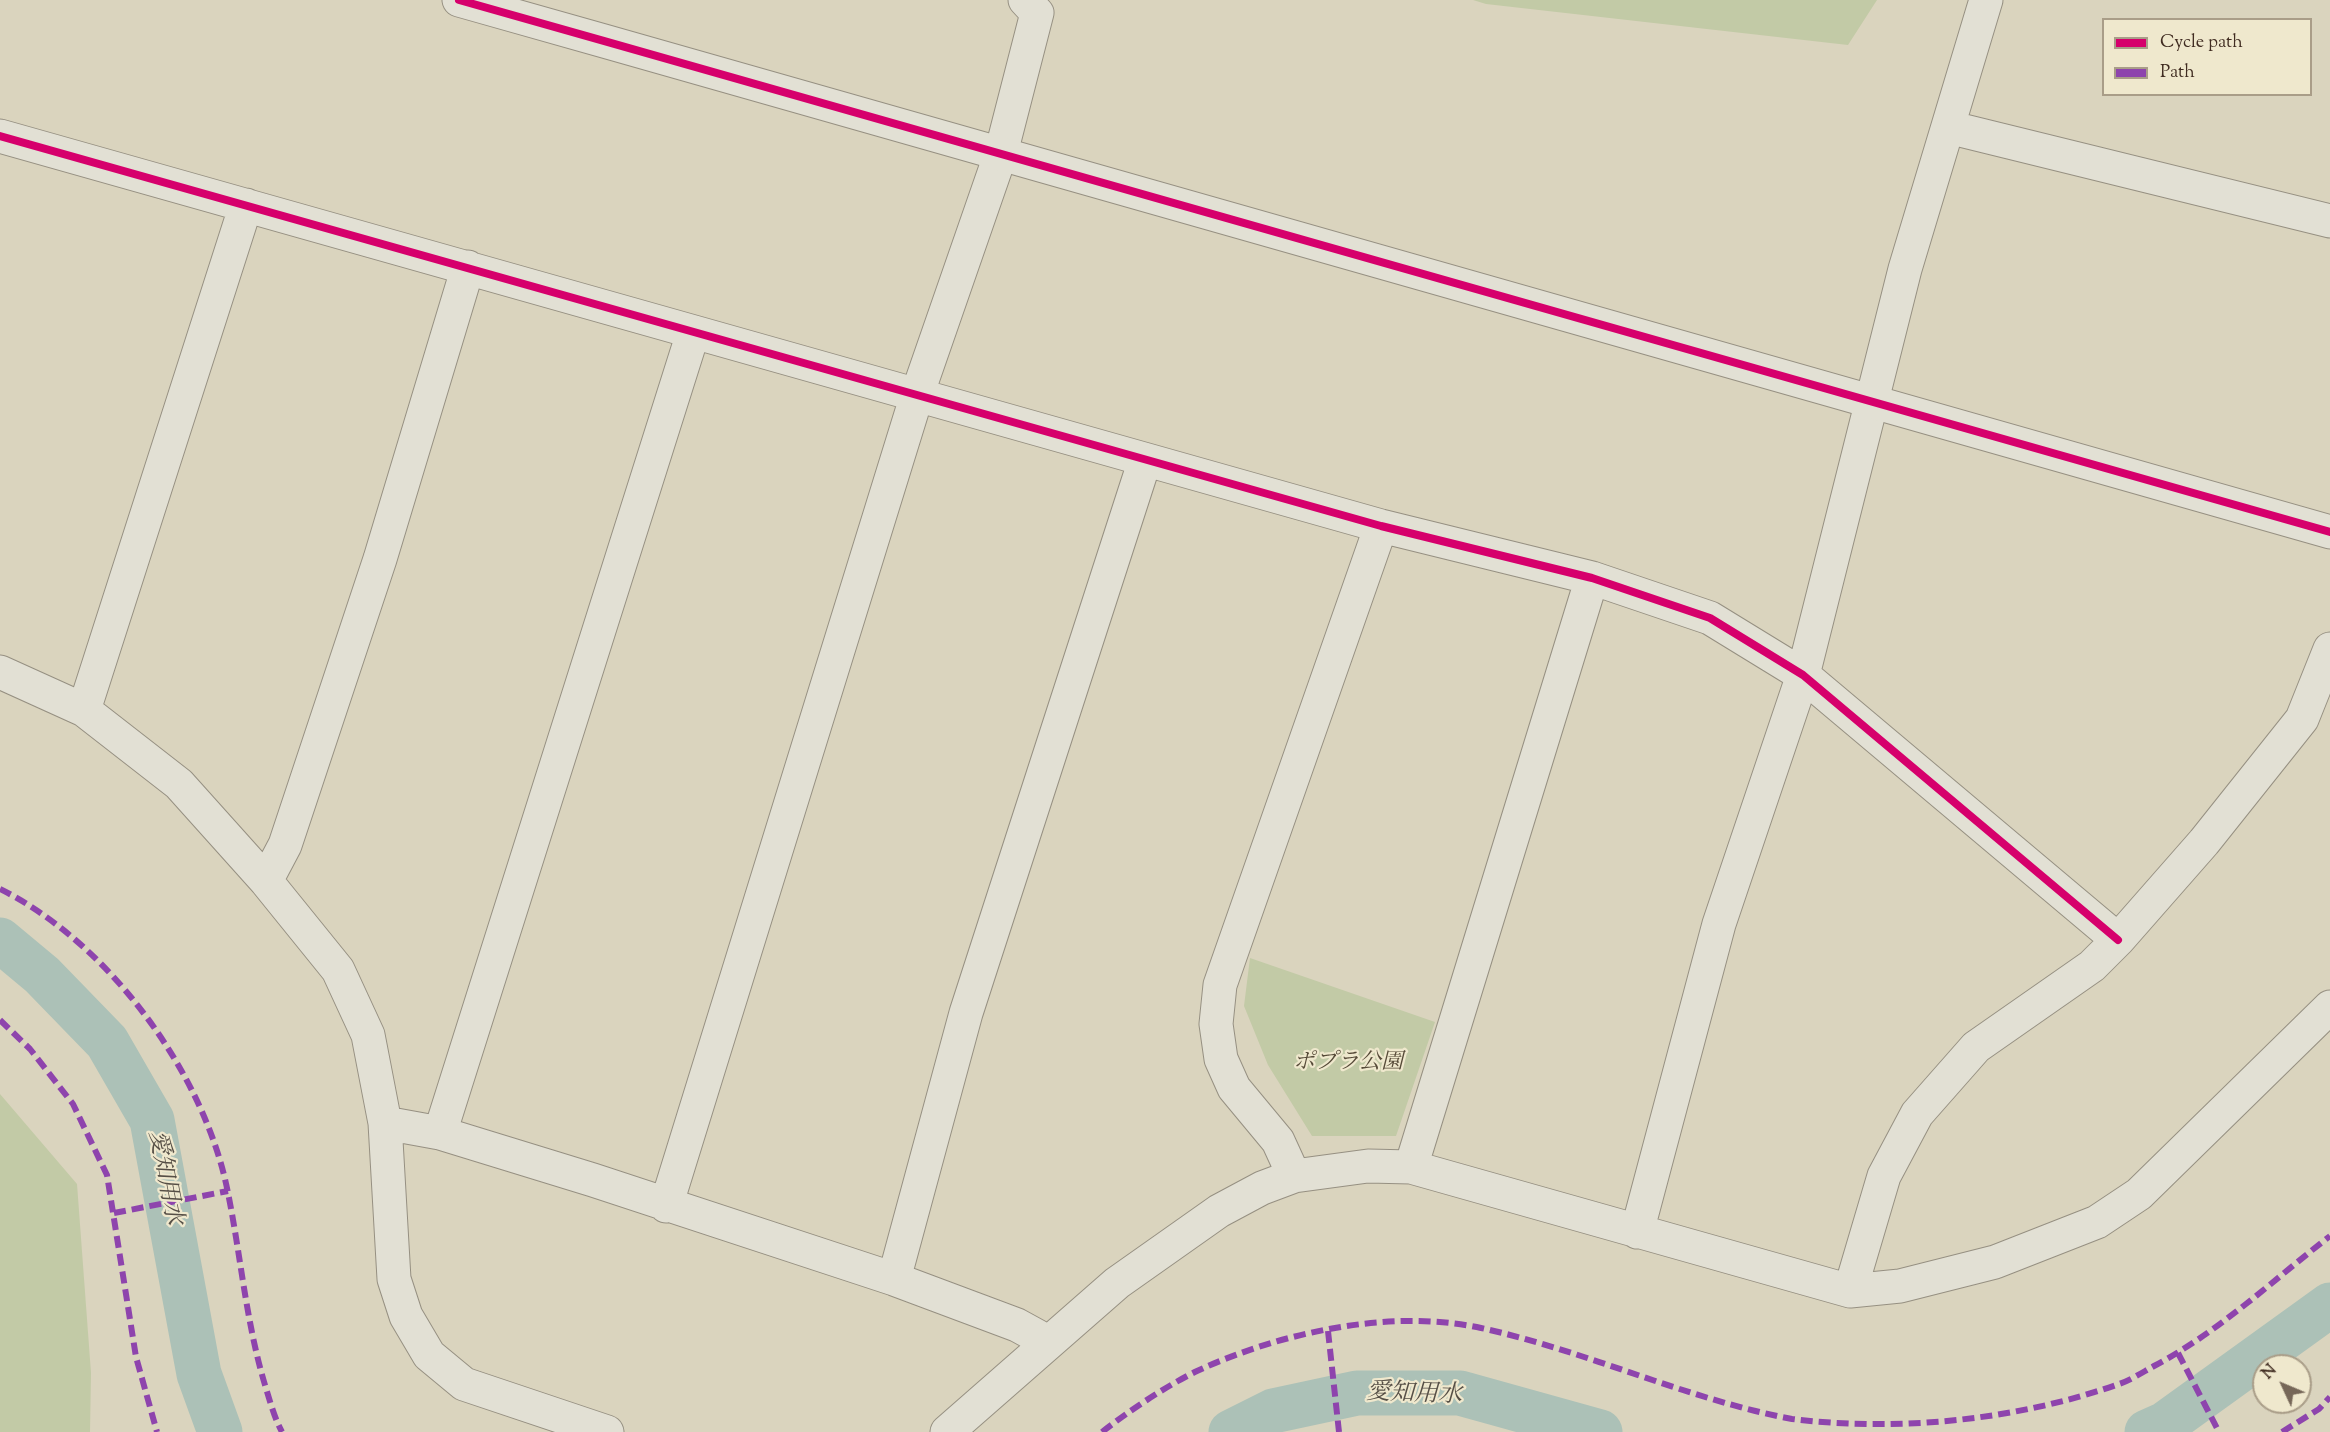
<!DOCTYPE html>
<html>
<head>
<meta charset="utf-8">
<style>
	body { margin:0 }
	#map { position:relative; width:2330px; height:1432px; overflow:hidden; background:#dad4be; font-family:"Sorts Mill Goudy",serif }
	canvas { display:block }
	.legend { position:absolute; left:2102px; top:18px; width:210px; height:78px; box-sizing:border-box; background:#efe8cd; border:2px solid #a99d88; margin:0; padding:8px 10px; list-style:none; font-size:18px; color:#402c21 }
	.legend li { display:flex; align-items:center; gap:12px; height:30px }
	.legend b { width:30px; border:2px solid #a99d88 }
	.north { position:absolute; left:2252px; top:1354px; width:60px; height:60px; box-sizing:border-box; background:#efe8cd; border:2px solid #a99d88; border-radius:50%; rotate:314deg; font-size:16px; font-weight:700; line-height:24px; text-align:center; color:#402c21 }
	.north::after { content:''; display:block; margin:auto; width:21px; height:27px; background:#766758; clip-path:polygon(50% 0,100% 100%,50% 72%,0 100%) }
</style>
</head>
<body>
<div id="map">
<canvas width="2330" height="1432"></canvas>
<ul class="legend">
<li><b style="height:8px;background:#d6006c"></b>Cycle path</li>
<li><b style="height:8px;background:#8e44ad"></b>Path</li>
</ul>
<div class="north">N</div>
</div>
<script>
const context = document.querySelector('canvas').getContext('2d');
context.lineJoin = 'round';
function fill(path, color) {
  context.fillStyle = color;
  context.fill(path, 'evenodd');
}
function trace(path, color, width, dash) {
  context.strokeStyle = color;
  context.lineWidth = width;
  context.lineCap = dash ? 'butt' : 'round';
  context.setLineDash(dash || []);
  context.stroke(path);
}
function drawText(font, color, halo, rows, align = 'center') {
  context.font = font + ' "Sorts Mill Goudy","Noto Serif JP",serif';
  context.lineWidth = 4.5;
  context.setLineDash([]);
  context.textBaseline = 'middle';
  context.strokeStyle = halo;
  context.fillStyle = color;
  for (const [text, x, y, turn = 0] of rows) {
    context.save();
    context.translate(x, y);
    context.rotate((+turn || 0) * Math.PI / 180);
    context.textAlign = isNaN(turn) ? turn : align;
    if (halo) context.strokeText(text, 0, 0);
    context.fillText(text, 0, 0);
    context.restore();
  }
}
fill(new Path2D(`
	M1473,0H1877L1848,45L1486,4Z
	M1250,958L1435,1022L1396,1136H1312L1268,1065L1244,1006Z
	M0,1094L77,1184L91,1373L90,1432H0Z`), '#c2caa6');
trace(new Path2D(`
	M0,940L42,975L107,1042L152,1120L199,1374L220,1432
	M1231,1432L1273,1411L1357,1393H1460L1600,1432
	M2147,1432L2165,1424L2330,1305`), '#acc1b7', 45);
const minor = new Path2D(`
	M1948,127L2330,221
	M0,136L1381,526L1592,578L1710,618L1803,675L2118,940
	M0,672L84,710L179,784L266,881L338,970L368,1035L385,1123L394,1279L406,1316L429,1355L464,1384L607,1432
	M84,710L246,205
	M266,881L285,845L380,559L468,267
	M385,1123L440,1133L593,1180L894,1279L1017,1325L1048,1342
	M440,1133L693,333
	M1411,1167L1592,578
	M1294,1176L1278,1141L1234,1088L1221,1059L1216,1024L1220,985L1381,526
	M666,1206L917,395L1001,153L1037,13L1025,0
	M1637,1232L1719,924L1803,675L1905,269L1986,0
	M894,1279L966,1013L1145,460
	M1850,1291L1884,1176L1917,1114L1976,1047L2092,966L2118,940L2204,842L2302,719L2330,649
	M947,1432L1117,1283L1219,1211L1262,1188L1294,1176L1368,1166L1411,1167L1850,1291L1900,1286L1995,1262L2097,1222L2139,1194L2330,1007`);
const tertiary = new Path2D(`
	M459,0C1083,176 1705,359 2330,532`);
trace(minor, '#969082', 35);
trace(tertiary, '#969082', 35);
trace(minor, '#e2e0d4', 33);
trace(tertiary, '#e2e0d4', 33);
trace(new Path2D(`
	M0,889C109,943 205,1074 228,1193C241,1257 246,1322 265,1385C270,1401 274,1417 282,1432
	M0,1020L30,1049L73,1104L107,1175L136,1357L157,1432
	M114,1213L228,1191
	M1328,1331L1339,1432
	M2178,1353L2219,1432
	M1102,1432C1129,1411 1166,1386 1197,1371C1279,1333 1391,1308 1481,1328C1587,1351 1686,1399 1792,1419C1900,1432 2017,1420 2119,1384C2131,1380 2143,1372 2154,1366C2220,1331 2272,1281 2330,1236
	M2282,1432L2319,1409L2330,1397`), '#8e44ad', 6, [12, 6]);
trace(new Path2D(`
	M459,0C1083,176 1705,359 2330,532
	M0,136L1381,526L1592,578L1710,618L1803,675L2118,940`), '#d6006c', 8);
drawText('italic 22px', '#564a38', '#efe8cd', [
	["ポプラ公園",1348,1064]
]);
drawText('italic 24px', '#564f46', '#efe8cd', [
	["愛知用水",163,1178,79],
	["愛知用水",1414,1396,2]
]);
</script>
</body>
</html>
